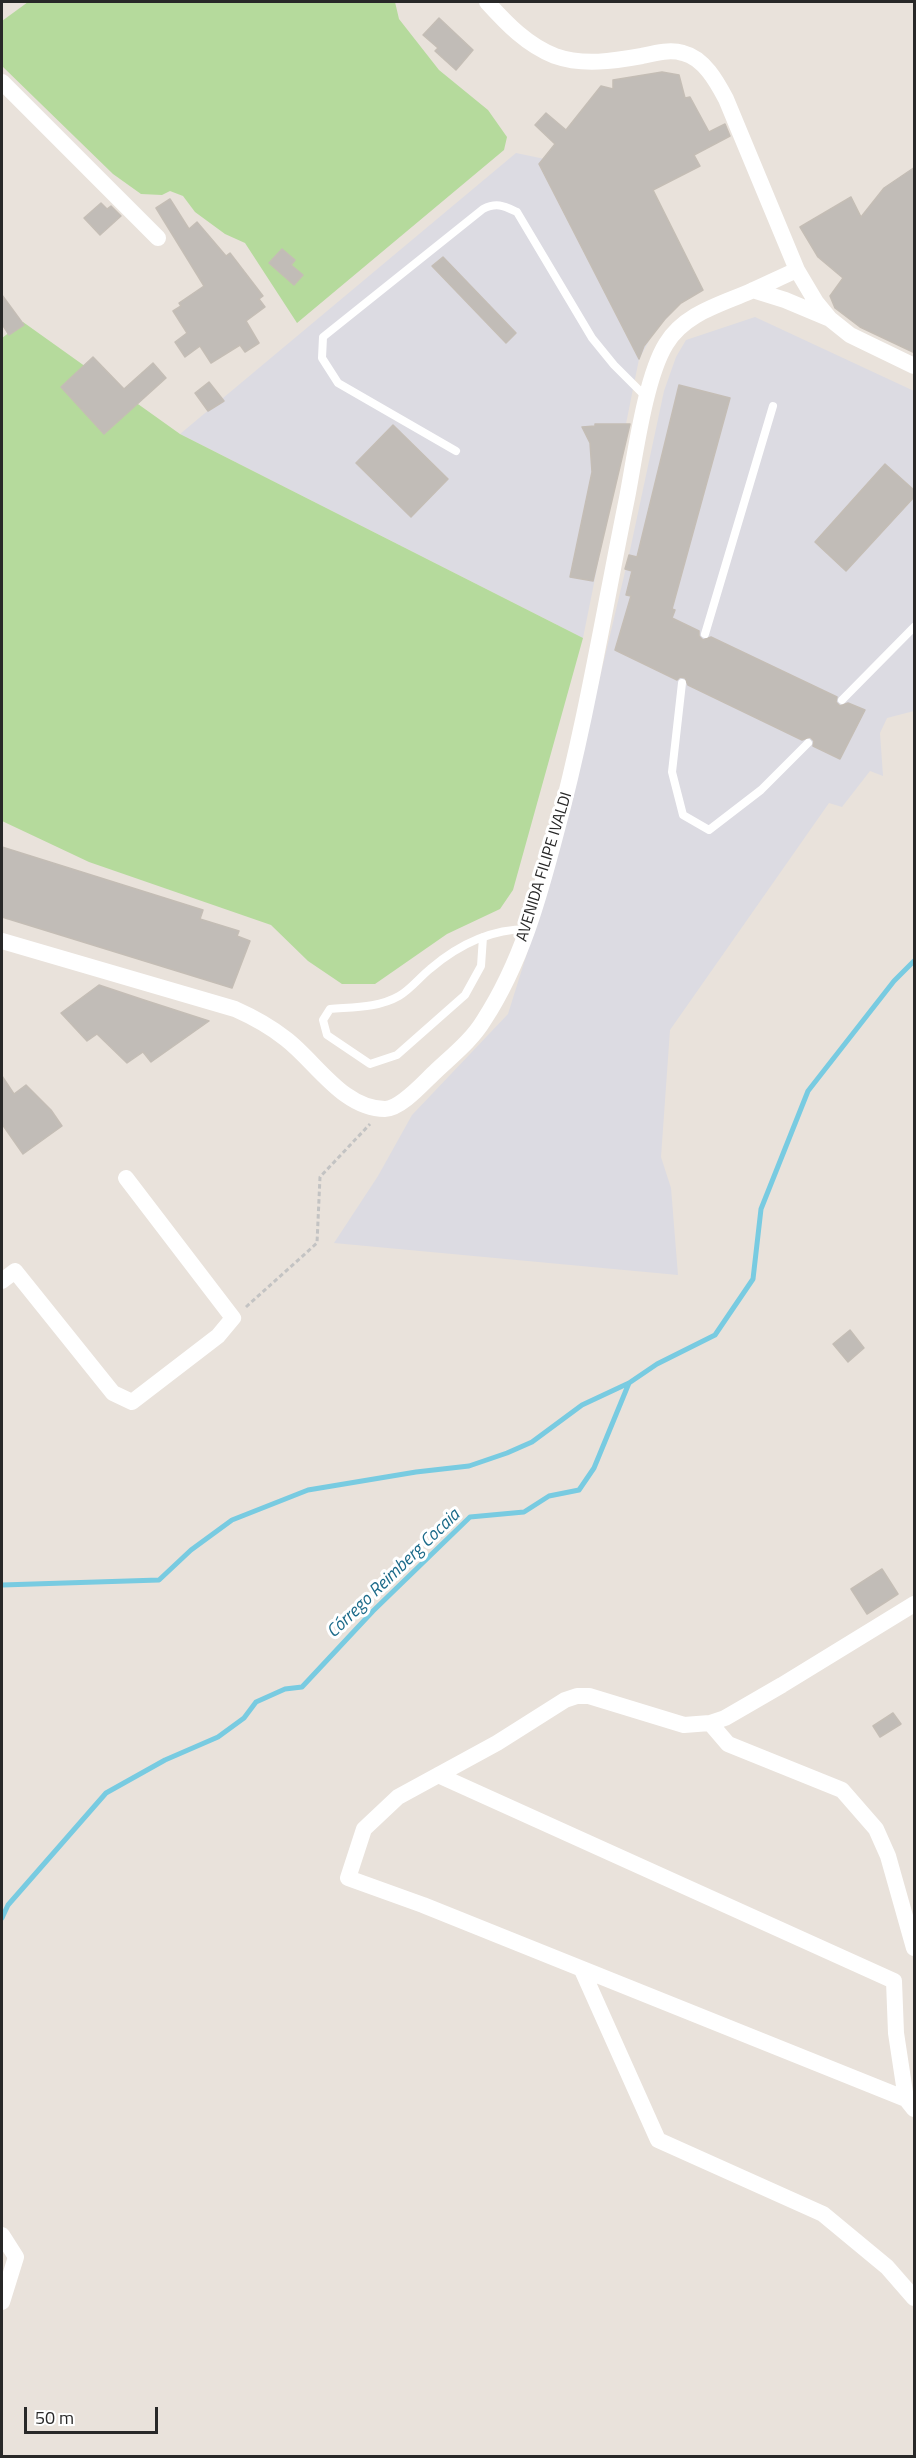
<!DOCTYPE html>
<html>
<head>
<meta charset="utf-8">
<style>
	body { margin:0 }
	#map { position:relative; width:916px; height:2458px; overflow:hidden; background:#e9e2db; font-family:"Titillium Web",sans-serif }
	canvas { display:block }
	.frame { position:absolute; inset:0; border:3px solid #282828; pointer-events:none }
	.scale { position:absolute; left:24px; top:2407px; width:134px; height:27px; box-sizing:border-box; border:3px solid #282828; border-top:0; padding-left:8px; font-size:18px; line-height:21px; white-space:nowrap; color:#282828; -webkit-text-stroke:4px #fff; paint-order:stroke }
</style>
</head>
<body>
<div id="map">
<canvas width="916" height="2458"></canvas>
<div class="frame"></div>
<div class="scale">50 m</div>
</div>
<script>
const context = document.querySelector('canvas').getContext('2d');
context.lineJoin = 'round';
function fill(path, color) {
  context.fillStyle = color;
  context.fill(path, 'evenodd');
}
function trace(path, color, width, dash) {
  context.strokeStyle = color;
  context.lineWidth = width;
  context.lineCap = dash ? 'butt' : 'round';
  context.setLineDash(dash || []);
  context.stroke(path);
}
function drawText(font, color, halo, rows, align = 'center') {
  context.font = font + ' "Titillium Web",sans-serif';
  context.lineWidth = 6;
  context.setLineDash([]);
  context.textBaseline = 'middle';
  context.strokeStyle = halo;
  context.fillStyle = color;
  for (const [text, x, y, turn = 0] of rows) {
    context.save();
    context.translate(x, y);
    context.rotate((+turn || 0) * Math.PI / 180);
    context.textAlign = isNaN(turn) ? turn : align;
    if (halo) context.strokeText(text, 0, 0);
    context.fillText(text, 0, 0);
    context.restore();
  }
}
fill(new Path2D(`
	M516,153L621,175L681,303L654,332L639,359L583,638L180,434Z
	M755,317L914,391V711L887,718L880,733L883,776L870,771L842,807L829,803L670,1030L661,1157L671,1188L678,1275L334,1243L378,1176L412,1115L508,1014L558,854L629,555L664,391L676,357L686,340Z`), '#dcdbe2');
fill(new Path2D(`
	M28,2H395L399,19L439,70L488,110L507,137L504,150L297,323L245,243L225,234L195,212L183,196L170,191L162,195L141,194L113,174L2,66V21Z
	M23,322L180,434L583,638L513,890L500,909L447,934L375,984H342L308,961L271,925L89,862L2,821V338Z`), '#b5da9c');
trace(new Path2D(`
	M2,1585L159,1580L191,1550L232,1520L308,1490L416,1472L469,1466L507,1453L532,1442L582,1405L629,1383
	M2,1918L8,1905L106,1793L165,1760L218,1737L244,1718L256,1702L285,1689L302,1687L373,1611L470,1517L524,1512L549,1496L579,1490L594,1468L629,1383L657,1364L715,1335L753,1279L761,1209L808,1091L894,981L914,961`), '#78cbe1', 5);
const building = new Path2D(`
	M439,18L473,50L456,70L435,51L438,48L423,35Z
	M662,72L679,75L685,98L690,97L709,132L725,124L730,136L694,155L700,166L653,190L703,290L681,303L665,319L644,346L639,359L539,164L555,144L535,125L546,113L566,130L601,86L613,89V80Z
	M915,167V353L860,327L835,308L830,296L843,278L818,257L800,227L851,197L861,217L884,188Z
	M170,199L189,229L197,222L226,256L230,253L263,296L259,299L265,307L246,321L259,343L245,352L240,345L211,363L200,346L185,357L175,342L187,333L173,311L181,306L179,303L204,286L156,208Z
	M101,203L107,209L111,206L121,216L100,235L84,218Z
	M282,249L295,260L291,265L303,275L294,285L269,263Z
	M443,257L516,333L506,343L432,266Z
	M2,295L24,325L9,335L2,324Z
	M93,357L124,389L153,363L166,378L104,434L61,387Z
	M209,382L224,401L208,411L195,393Z
	M679,385L730,398L672,609L675,610L672,618L699,631V636L703,640L711,637L837,697L836,702L840,706L848,703L865,710L840,759L813,746L814,741L810,737L802,740L688,685L685,678L680,677L677,680L615,650L631,596L626,595L632,571L625,569L629,555L637,557Z
	M595,424H630L593,581L570,577L592,472L590,443L582,427L595,426Z
	M393,425L448,479L411,517L356,463Z
	M885,464L915,491V496L846,571L815,542Z
	M2,847L203,910L200,919L239,931L237,936L250,941L232,988L2,917Z
	M99,985L144,1000L209,1021L151,1062L143,1052L127,1063L97,1034L87,1041L61,1013Z
	M2,1076L14,1094L26,1085L51,1110L62,1126L23,1154L2,1124Z
	M850,1330L864,1348L848,1362L833,1344Z
	M882,1569L898,1594L867,1614L851,1589Z
	M893,1713L901,1724L880,1737L873,1726Z`);
fill(building, '#c1bcb7');
trace(building, '#c4bdb5', 1.5);
trace(new Path2D(`
	M246,1307L317,1243L320,1177L370,1124`), '#c3c3c3', 3, [4.5, 3]);
trace(new Path2D(`
	M456,451L338,383L322,358L323,337L483,209C497,202 504,206 517,212L592,338L614,365L647,398
	M705,634L773,406
	M682,683L672,772L683,815L709,830L761,790L808,743
	M842,700L914,627
	M483,937L481,966L465,995L397,1055L370,1064L327,1035L323,1020L330,1009C353,1007 378,1008 399,996C410,990 420,977 430,969C458,945 491,929 528,929`), '#fff', 8);
trace(new Path2D(`
	M487,2C507,24 527,45 555,56C583,66 614,61 642,56C655,53 670,49 683,53C704,58 717,82 726,99L797,270L816,302L830,319L850,335L914,366
	M2,82L158,238
	M753,290L785,300L828,318
	M2,941L235,1009C253,1017 271,1027 286,1039C316,1062 343,1109 385,1109C401,1109 424,1082 436,1071C453,1055 472,1040 484,1020C521,963 539,898 556,833C586,723 604,610 627,498C635,457 645,378 666,344C684,314 719,305 749,292C765,285 781,277 797,270
	M2,1281L15,1271L113,1393L132,1402L218,1336L233,1318L126,1178
	M914,1604L782,1685L725,1718L710,1723L684,1725L589,1696H577L565,1700L497,1743L398,1797L364,1829L348,1878L423,1905L906,2099L914,2109
	M710,1723L728,1744L842,1790L876,1829L888,1856L914,1948
	M438,1775L894,1981L896,2033L906,2099
	M582,1970L658,2140L823,2214L887,2267L914,2298
	M2,2235L16,2257L2,2302`), '#fff', 16);
drawText('16px', '#282828', '#fff', [
	["AVENIDA FILIPE IVALDI",545,867,-73]
]);
drawText('italic 18px', '#1b6a89', '#fff', [
	["Córrego Reimberg Cocaia",394,1574,-44]
]);
</script>
</body>
</html>
